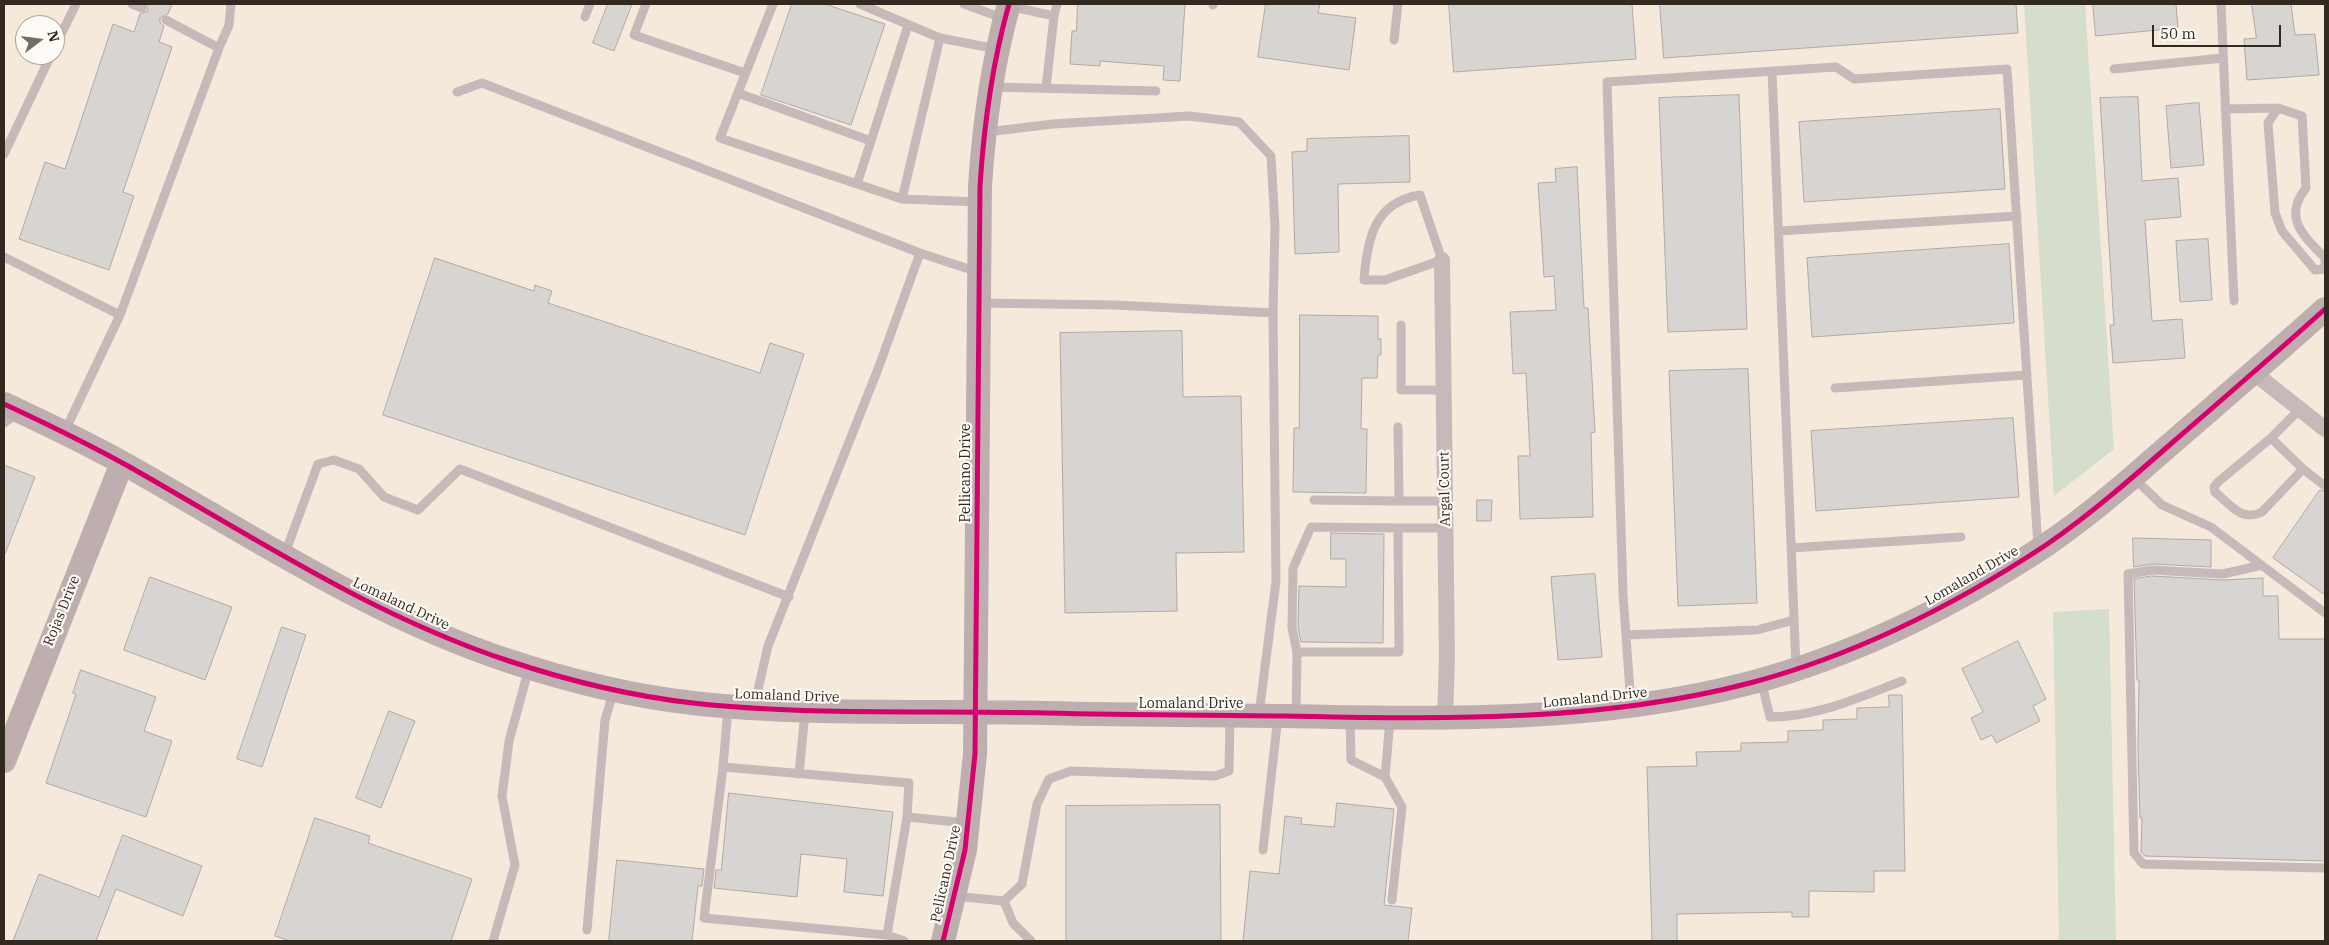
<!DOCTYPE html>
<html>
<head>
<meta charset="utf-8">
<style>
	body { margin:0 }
	#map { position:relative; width:2329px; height:945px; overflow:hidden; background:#f4e9da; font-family:"IBM Plex Serif",serif }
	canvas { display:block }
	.frame { position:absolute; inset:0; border:5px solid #322a20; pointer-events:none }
	.north { position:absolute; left:15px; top:15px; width:50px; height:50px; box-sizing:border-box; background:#fefaf5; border:1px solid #aca7a0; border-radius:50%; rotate:75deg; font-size:14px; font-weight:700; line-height:20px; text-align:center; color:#322a20 }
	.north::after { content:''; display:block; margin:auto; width:18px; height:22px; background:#766d61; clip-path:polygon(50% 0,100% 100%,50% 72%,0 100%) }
	.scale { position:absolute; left:2152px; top:25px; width:129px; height:22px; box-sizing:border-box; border:2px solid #322a20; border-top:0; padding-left:6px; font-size:15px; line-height:18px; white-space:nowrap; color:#322a20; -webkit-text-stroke:4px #fefaf5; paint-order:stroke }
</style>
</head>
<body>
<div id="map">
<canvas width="2329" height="945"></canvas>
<div class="frame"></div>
<div class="north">N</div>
<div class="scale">50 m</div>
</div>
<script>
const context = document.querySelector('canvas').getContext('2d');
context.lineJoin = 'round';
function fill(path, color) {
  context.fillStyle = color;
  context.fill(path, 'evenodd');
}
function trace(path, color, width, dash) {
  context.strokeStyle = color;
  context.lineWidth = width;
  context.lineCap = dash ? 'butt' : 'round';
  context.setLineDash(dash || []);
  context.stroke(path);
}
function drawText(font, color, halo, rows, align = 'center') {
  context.font = font + ' "IBM Plex Serif",serif';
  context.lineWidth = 4.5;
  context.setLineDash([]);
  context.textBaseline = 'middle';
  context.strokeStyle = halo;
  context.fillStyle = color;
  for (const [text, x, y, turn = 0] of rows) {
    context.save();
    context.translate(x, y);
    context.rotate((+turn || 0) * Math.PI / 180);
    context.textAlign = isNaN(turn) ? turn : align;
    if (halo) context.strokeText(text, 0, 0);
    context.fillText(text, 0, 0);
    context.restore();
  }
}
fill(new Path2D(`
	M2024,4H2085L2114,449L2054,496Z
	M2109,609L2116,941H2059L2053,612Z`), '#d5ddcd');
const building = new Path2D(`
	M146,4H172L168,14L160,18V23L164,26L159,42L172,47L123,192L134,196L109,270L19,239L45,162L65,169L113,24L134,32L140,14L148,11Z
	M608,4H632L614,51L593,43Z
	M792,4H825L885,24L851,125L761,95Z
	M1078,4H1185L1180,81L1163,80L1164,66L1100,61V66L1070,64L1072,31H1076Z
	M1266,4H1320L1318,13L1356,18L1349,70L1258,57Z
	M1449,4H1632L1636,59L1454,72Z
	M1660,4H2016L2018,33L1664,58Z
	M2093,4H2176L2178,28L2096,36Z
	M2252,4H2291L2295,35L2315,34L2319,75L2247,80L2244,39L2256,38Z
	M1739,95L1747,329L1668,332L1659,98Z
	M2138,97L2142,181L2178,178L2181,217L2145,220L2152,321L2182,319L2185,358L2113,363L2110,325H2114L2100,98Z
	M2199,103L2204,165L2171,168L2166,106Z
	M2000,109L2005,189L1804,202L1799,122Z
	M1409,136L1410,182L1338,184L1339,252L1295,254L1292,152L1307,151V139Z
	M1577,167L1584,308H1588L1595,432L1591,433L1593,517L1520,519L1518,456H1530L1526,373L1513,374L1510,312L1556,310L1554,276L1544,277L1538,183L1556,182L1555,169Z
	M2208,239L2212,300L2180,302L2176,241Z
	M2009,244L2014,323L1812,337L1807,258Z
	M435,258L534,291L535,285L552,291L548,303L760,373L770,343L804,354L745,535L383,415Z
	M1300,315L1378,316V339H1381V355H1378L1377,378H1362L1361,429H1367L1366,493L1293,492L1294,428H1299Z
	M1182,331L1183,397L1241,396L1244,552L1176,553L1177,611L1065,613L1060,333Z
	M1748,369L1757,603L1678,606L1669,371Z
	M2013,418L2019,497L1816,511L1811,431Z
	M4,465L35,477L5,554H4Z
	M2320,490L2325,492V595L2273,558Z
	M1477,500H1492L1491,521H1477Z
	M1331,533L1384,534L1383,643L1301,642L1298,627L1299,586L1346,587V559H1331Z
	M2133,538L2211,540V567L2152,564L2134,567Z
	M1595,574L1602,657L1558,660L1551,577Z
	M2152,576L2223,580L2263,578V596H2278L2279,639H2325V861L2145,856L2141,852L2142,818H2140L2138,748L2139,680H2137L2134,579Z
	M150,577L232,607L205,680L124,650Z
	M282,627L306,635L262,767L237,759Z
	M2018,641L2046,699L2033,706L2040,721L1996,743L1992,735L1981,740L1971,718L1983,712L1962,669Z
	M81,670L156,697L144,731L172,741L146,817L46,783L76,694L73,693Z
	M1889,695H1902L1905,871H1874V892L1809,891V917H1792V912L1677,914V941H1652L1647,767L1697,766L1696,752L1741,751V743L1788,742V731L1823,730V720L1857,719V708L1889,707Z
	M389,711L415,721L381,808L356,798Z
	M729,793L893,812L883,896L844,892L847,859L801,854L797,897L714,888L716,870H721Z
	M1337,803L1394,809L1384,905L1412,908L1408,941H1243L1250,871L1279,874L1285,816L1302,818L1301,824L1334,827Z
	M1220,805L1221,941H1066V806Z
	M315,818L370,836L368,843L472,879L451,941H290L275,936Z
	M123,835L202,866L183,916L116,889L96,941H13L39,874L99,897Z
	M617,860L704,869L702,886H698L692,941H609Z`);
fill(building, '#d8d4d2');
trace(building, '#afa9a8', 1);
trace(new Path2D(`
	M132,4L142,8
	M646,4L634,35L745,73
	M773,4L720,138L902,199L979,202
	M860,4L940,38L997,49
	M964,4L1005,19
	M1213,4V5
	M2221,4L2234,301
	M1009,6L1054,16L1057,4
	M585,17L590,4
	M166,20L219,48
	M1394,40L1398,4
	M55,47L76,4
	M2114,69L2223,58
	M1772,71L1796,668
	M991,87L1156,91
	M1046,88L1054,16
	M457,92L482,83L920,253L978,272
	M738,93L871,141L908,25
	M2278,108L2268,123L2275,213L2282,231L2315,270L2325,269
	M2225,109L2278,108L2302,116L2306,188C2282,218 2304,236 2325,258V269
	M987,132L1053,124L1189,116L1239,122L1271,156L1275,226L1273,313
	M4,154L51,55
	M857,184L871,141
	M1420,195L1442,260L1385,280H1364C1367,240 1374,202 1420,195Z
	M902,199L940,38
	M1779,231L2017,216
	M4,257L120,315
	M979,303L1114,305L1273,313L1276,581L1259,714
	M1401,325V390H1443
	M1835,388L2027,375
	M2301,408L2271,438L2218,482L2214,487L2215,492C2231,505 2241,522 2262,512L2303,469L2325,486
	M4,423L18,413
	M64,433L120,315L219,48L229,25L231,4
	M2271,438L2303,469
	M2133,477L2162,505L2211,527L2325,613
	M1314,500L1399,501L1398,427
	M1399,501H1445
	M1791,548L1961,537
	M284,556L318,464L334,460L359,469L384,497L418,510L460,469L789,597
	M2262,565L2223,574L2152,570L2128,574L2134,853L2143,864L2325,868
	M1626,635L1757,630L1794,620
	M1297,652L1292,628L1293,568L1311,527L1398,528
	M1761,680L1770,717C1817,717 1858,698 1902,681
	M1631,705L1623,594L1607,82L1836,67L1854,79L2007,69L2038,547
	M754,707L768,646L878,369L920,253
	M728,708L723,767L909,783L907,817
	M1296,716L1297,652H1399L1398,528H1446
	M1350,719L1351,760L1385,777
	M1390,720L1385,777L1402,807L1392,900
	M723,767L704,918L887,935
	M799,774L805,712
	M1263,850L1278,716
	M954,896L1004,901L1022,884L1037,804L1049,779L1071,771L1215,776L1229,771L1230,715
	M1004,901L1013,923L1031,941
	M587,930L605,720L614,690
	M493,941L515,865L502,796L509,741L529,668
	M904,941L887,935L907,817L966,823`), '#c6b9b9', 9);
trace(new Path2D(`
	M1442,260L1447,658L1445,717
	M2254,373L2325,429`), '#c6b9b9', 16);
trace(new Path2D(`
	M4,404C45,423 88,444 128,466C252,536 372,616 509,661C569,681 631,696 693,703C810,716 929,710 1046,713C1126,715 1206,715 1286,716C1442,719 1597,723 1750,683C1856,655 1955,605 2046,545C2091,514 2132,478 2173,442C2224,398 2275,354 2325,309
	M4,761L122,463
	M943,941L965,850L975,754L980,186C984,124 992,64 1009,4`), '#beaeaf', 24);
trace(new Path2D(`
	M4,404C45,423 88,444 128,466C252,536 372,616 509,661C569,681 631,696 693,703C810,716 929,710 1046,713C1126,715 1206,715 1286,716C1442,719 1597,723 1750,683C1856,655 1955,605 2046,545C2091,514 2132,478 2173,442C2224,398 2275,354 2325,309
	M943,941L965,850L975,754L980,186C984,124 992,64 1009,4`), '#d6006c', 5);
drawText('14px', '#322a20', '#fefaf5', [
	["Pellicano Drive",966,473,-90],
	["Argal Court",1445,489,-91],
	["Lomaland Drive",1972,576,-30],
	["Lomaland Drive",401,604,25],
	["Rojas Drive",62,611,-68],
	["Lomaland Drive",787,696,2],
	["Lomaland Drive",1595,698,-6],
	["Lomaland Drive",1191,704],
	["Pellicano Drive",946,874,-78]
]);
</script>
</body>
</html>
